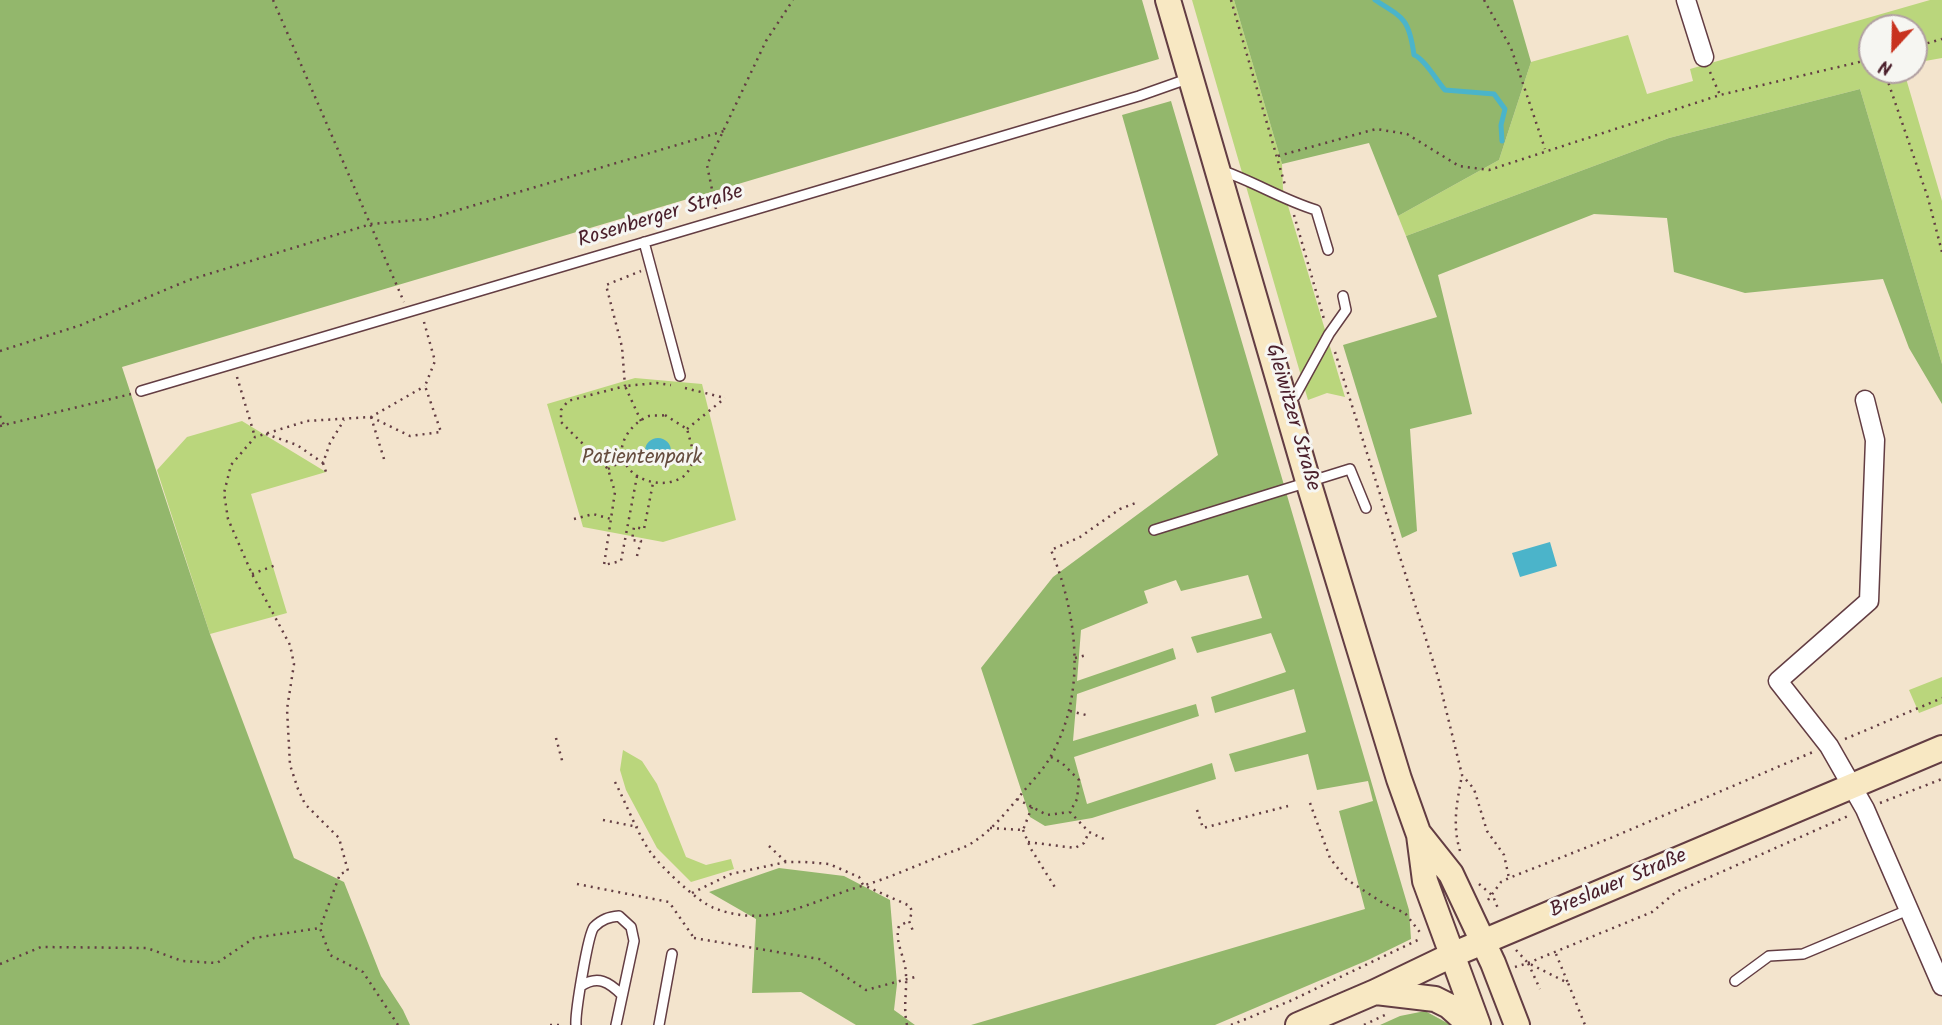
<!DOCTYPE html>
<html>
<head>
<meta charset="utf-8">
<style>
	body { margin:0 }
	#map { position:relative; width:1942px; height:1025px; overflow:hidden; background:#f3e4cd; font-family:Kalam,sans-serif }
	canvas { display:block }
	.north { position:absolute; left:1858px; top:14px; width:70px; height:70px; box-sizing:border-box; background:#f6f6f2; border:2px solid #b1a0a2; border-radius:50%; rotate:202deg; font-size:19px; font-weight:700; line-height:28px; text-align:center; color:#4a1f2b }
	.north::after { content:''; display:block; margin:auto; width:24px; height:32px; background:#c8321e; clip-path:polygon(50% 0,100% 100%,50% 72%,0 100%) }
</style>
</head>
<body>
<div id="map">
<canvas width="1942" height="1025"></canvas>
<div class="north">N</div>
</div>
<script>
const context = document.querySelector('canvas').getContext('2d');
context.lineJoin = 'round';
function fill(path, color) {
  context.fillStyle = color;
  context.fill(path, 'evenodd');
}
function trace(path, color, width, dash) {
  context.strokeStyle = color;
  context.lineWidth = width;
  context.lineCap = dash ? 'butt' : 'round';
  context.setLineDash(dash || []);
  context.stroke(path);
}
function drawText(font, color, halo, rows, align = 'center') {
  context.font = font + ' Kalam,sans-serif';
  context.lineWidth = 6;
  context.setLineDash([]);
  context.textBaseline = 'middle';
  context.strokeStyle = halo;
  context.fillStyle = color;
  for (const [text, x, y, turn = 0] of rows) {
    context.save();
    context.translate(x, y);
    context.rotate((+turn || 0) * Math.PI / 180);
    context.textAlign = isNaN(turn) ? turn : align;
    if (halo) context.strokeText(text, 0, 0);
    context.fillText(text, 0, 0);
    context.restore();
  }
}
fill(new Path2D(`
	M1192,0H1234L1282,164L1283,189L1345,397L1327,393L1308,400Z
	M1930,0H1942V58L1914,63V28H1872V70H1906L1905,75L1942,201V364L1860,89L1669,138L1406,236L1398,216L1499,160L1531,62L1628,35L1647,94L1693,81L1690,69Z
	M635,378L702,384L736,520L663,542L583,527L547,404Z
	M242,421L326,472L251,494L287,613L210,634L157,470L187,437Z
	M1942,677V704L1919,713L1909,690Z
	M623,750L642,761L657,784L686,857L706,865L731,859L734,869L691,882L657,848L626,790L620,770Z`), '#bad67c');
fill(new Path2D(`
	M0,0H1142L1159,59L122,367L210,634L294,858L344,882L381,976L403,1010L410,1025H0Z
	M1234,0H1513L1531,62L1499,160L1398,216L1369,143L1282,164Z
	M1860,89L1942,364V404L1909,348L1883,279L1745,293L1674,272L1667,218L1594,214L1438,275L1472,414L1410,429L1417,531L1402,538L1343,345L1437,317L1406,236L1669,138Z
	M1171,101L1409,910L1411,939L1368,960L1215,1025H971L1365,909L1339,811L1373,801L1368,781L1317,790L1308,754L1235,772L1229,754L1306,732L1294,689L1215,713L1211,697L1286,672L1271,633L1197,653L1191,637L1262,618L1248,575L1181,591L1176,580L1144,591L1148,603L1081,630L1077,681L1173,648L1176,659L1077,694L1073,741L1196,704L1199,716L1074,757L1087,804L1212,763L1216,779L1092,818L1045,826L1030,817L981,668L1053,577L1218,455L1122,115Z
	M779,868L844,876L890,900L897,984L894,1010L915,1025H856L801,992L752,993L756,919L709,892Z
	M1425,1011L1451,1025H1380L1400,1016Z`), '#93b76c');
fill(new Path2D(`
	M645 451a13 13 0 1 1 26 0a13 13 0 1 1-26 0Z
	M1550,542L1557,566L1520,577L1512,553Z`), '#4bb4ca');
trace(new Path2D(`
	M1375,0C1404,18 1409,19 1414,55C1425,59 1436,80 1445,90L1494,94L1505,109L1501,125L1502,141`), '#4bb4ca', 5);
const lane = new Path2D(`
	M1223,171C1255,182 1283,200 1316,210L1328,250
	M644,242L680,376
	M141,391L1139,96L1190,78
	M1287,402L1295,396L1329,334L1346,310L1343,296
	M1154,530L1350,469L1366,508
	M1735,981L1769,956L1803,954L1908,910
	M581,986C598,975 609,982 622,995
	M576,1025C575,1013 588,934 594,927C602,919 609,917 619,916L631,927L634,941L616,1025
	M659,1025L672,954`);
const street = new Path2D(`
	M1686,0L1704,57
	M1865,400L1875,440L1869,601L1778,681L1829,746L1865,809L1942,986`);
const secondary = new Path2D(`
	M1168,0L1308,481L1399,779L1419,835L1425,881L1478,1025
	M1420,835L1451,874L1493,963L1517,1025
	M1376,992L1435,999L1449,1006L1470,1025
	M1298,1025L1375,992L1452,955L1942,748`);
trace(lane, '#633d43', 12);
trace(street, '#633d43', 21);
trace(secondary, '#633d43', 28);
trace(new Path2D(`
	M273,0L404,302
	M1231,0L1285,185
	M1484,0L1511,48L1545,149
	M1914,47L1942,39
	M1884,70L1928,198L1942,252
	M1710,72L1720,95
	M1278,156L1376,129L1407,134L1459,166L1489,170L1720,95L1872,59
	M716,209L707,165L766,41L793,0
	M1294,215L1324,319
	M0,351L81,325L189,280L371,224L428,219L724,131
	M1335,352L1438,677L1462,775L1474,789L1487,831L1504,855L1509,878
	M237,377L255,437
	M685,388L725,398
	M665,415L687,429L695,458C692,463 689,472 684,476C665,490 632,482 623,459C617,442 633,422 649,416C654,415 660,416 665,415Z
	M0,416L4,425
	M371,417L410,436L441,432L425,386L435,361L424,322
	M371,417L384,459
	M641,421L625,386L657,383L671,385
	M0,426L131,394
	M687,429L725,398
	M266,434L297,445L323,463L330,443L344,420
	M323,463L326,472
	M608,469L623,461
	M637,476L621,561L604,565L615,492L608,469L561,422V410L568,401L625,386L622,347L606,285L641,271
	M574,519L593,514L611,519
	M637,556L641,541L632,540L634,527L644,529L653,483
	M252,574L276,565
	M1075,658L1087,655
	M1070,711L1086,715
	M556,738L563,764
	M1845,739L1942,698
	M1051,757L1062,763L1079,780L1077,799L1070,812L1089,832
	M615,782C626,803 638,835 651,853C662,868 698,902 714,908C770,930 812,900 862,886C889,878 915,866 941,856C952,851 965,848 975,841C993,829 1009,809 1023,792C1033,780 1045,768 1052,754C1087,691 1077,614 1051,550L1080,537L1120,509L1138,502
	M1017,799L1047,815L1069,812
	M1310,803L1330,858L1346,879L1383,903L1405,913L1422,935
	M1880,803L1942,779
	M1197,810L1203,828L1288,806
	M603,820L638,827
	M990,828L1023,830L1032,807
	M1023,830L1031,849L1056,889
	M1028,842L1075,848L1084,843L1089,832L1104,839
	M769,846L786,862
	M1460,851C1452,824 1457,802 1462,775
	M577,884L669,902L694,938
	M1479,884L1493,896L1499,911
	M692,893L731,874L786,862H805L829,864L859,877L863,885L910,906L912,912L909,921L913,931
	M1488,900L1501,882L1509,878L1613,837L1813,752
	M1516,950L1528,963L1568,983L1585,1025
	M1556,954L1568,983
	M1528,963L1652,912L1676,892L1848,816
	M0,964L41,947L147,948L182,961L217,963L254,938L320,928
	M1515,967L1528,963L1540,989
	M398,1025L363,972L330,955L320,928L340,874L348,871L339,838L305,804L298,789L290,765L287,709L294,664L290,645L252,574L228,519L224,493L231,465L255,437L307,421L371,417L425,386
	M550,1025H564
	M907,1025C903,1007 907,992 906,975C906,958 894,943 899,926L909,921
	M1231,1025L1290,1001L1422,938
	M1364,1025L1387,1014`), '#633d43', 2.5, [2, 5]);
trace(lane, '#fff', 9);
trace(street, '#fff', 18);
trace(secondary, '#f8e8c3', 24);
trace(new Path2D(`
	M694,938L819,959L866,990L915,977`), '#633d43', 2.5, [2, 5]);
drawText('21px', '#4a1f2b', '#f6f6f2', [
	["Rosenberger Straße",661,218,-17],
	["Gleiwitzer Straße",1291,418,74],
	["Breslauer Straße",1619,885,-23]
]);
drawText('21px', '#664d3f', '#f6f6f2', [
	["Patientenpark",642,459]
]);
</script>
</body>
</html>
